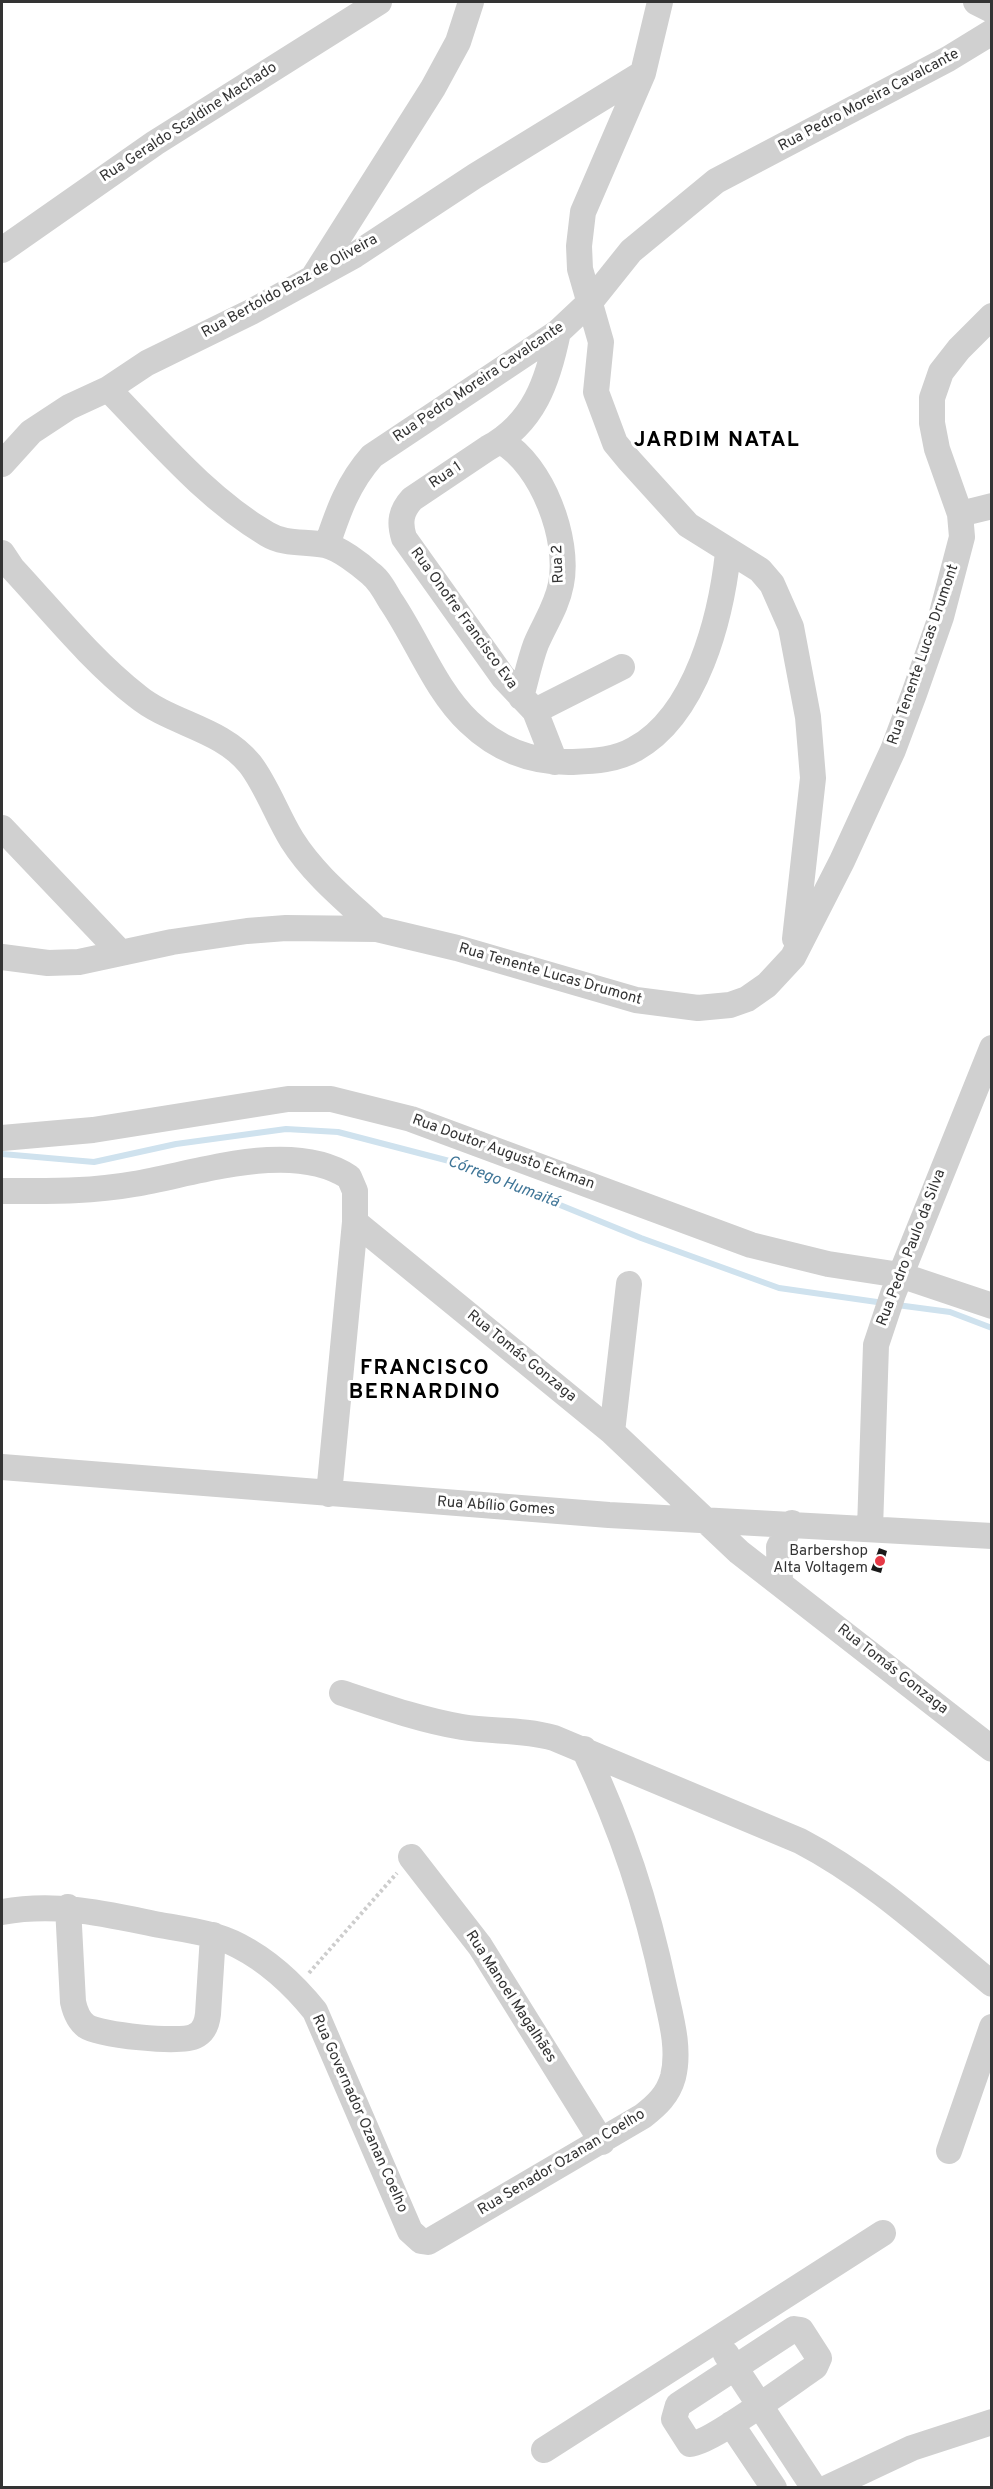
<!DOCTYPE html>
<html>
<head>
<meta charset="utf-8">
<style>
	body { margin:0 }
	#map { position:relative; width:993px; height:2489px; overflow:hidden; background:#fff; font-family:Overpass,sans-serif }
	canvas { display:block }
	.frame { position:absolute; inset:0; border:3px solid #333; pointer-events:none }
</style>
</head>
<body>
<div id="map">
<canvas width="993" height="2489"></canvas>
<div class="frame"></div>
</div>
<script>
const context = document.querySelector('canvas').getContext('2d');
context.lineJoin = 'round';
function trace(path, color, width, dash) {
  context.strokeStyle = color;
  context.lineWidth = width;
  context.lineCap = dash ? 'butt' : 'round';
  context.setLineDash(dash || []);
  context.stroke(path);
}
function fill(path, color) {
  context.fillStyle = color;
  context.fill(path, 'evenodd');
}
function drawText(font, color, halo, rows, align = 'center') {
  context.font = font + ' Overpass,sans-serif';
  context.lineWidth = 6;
  context.setLineDash([]);
  context.textBaseline = 'middle';
  context.strokeStyle = halo;
  context.fillStyle = color;
  for (const [text, x, y, turn = 0] of rows) {
    context.save();
    context.translate(x, y);
    context.rotate((+turn || 0) * Math.PI / 180);
    context.textAlign = isNaN(turn) ? turn : align;
    if (halo) context.strokeText(text, 0, 0);
    context.fillText(text, 0, 0);
    context.restore();
  }
}
trace(new Path2D(`
	M2,1154L94,1162L176,1144L286,1129L338,1132L457,1163L641,1238L779,1288L884,1303
	M897,1305L950,1312L992,1328`), '#cfe2ee', 6);
fill(new Path2D(`
	M879,1548L887,1551L881,1573L871,1570Z`), '#1a1a1a');
trace(new Path2D(`
	M309,1973L397,1873`), '#cdcdcd', 4, [3, 3]);
trace(new Path2D(`
	M660,2L643,73L583,212L579,246L580,269L601,342L596,392L615,443L629,460L688,525L760,570L772,584L791,627L808,717L813,778L795,939
	M976,2L992,10
	M2,250L155,143L379,2
	M314,276L433,88L458,42L471,2
	M108,389C158,440 205,497 267,534C285,545 305,541 325,545C339,548 360,564 371,574C379,580 385,591 390,600C417,639 435,690 469,722C498,750 534,763 573,762C595,761 616,760 635,749C697,715 721,617 728,553
	M502,442C542,465 570,539 561,584C557,606 545,623 536,644C530,660 526,679 521,697
	M2,464L31,432L69,407L108,389L147,363L251,312L355,255L475,176L643,73
	M960,514L992,506
	M327,545C338,512 348,483 372,456L558,332L591,301L631,251L716,181L948,59L992,32
	M2,553L12,568C52,611 91,660 137,696C171,724 221,728 250,764C267,786 277,816 292,840C314,875 347,901 377,929
	M535,711L622,667
	M555,762L535,711L503,677L404,538C399,522 401,511 412,499L488,448C534,423 548,381 558,332
	M2,828L121,953
	M2,957L48,963L79,962L172,942L247,931L286,928L377,929L457,948L636,1000L698,1008L730,1005L747,999L767,985L793,957L842,861L893,750L914,694L941,617L962,537L960,514L937,449L932,423V398L941,372L959,349L992,316
	M2,1138L93,1130L288,1099H331L411,1119L751,1245L828,1264L900,1275L992,1306
	M2,1191C45,1191 90,1192 134,1184C196,1174 291,1139 349,1177L355,1191V1222L329,1494
	M355,1222L612,1432L739,1552L992,1749
	M612,1432L629,1284
	M2,1467L609,1515L992,1536
	M870,1529L876,1345L893,1294L992,1048
	M780,1582L779,1547L792,1523
	M342,1693C381,1706 421,1720 462,1727C493,1732 523,1729 554,1738L800,1841C871,1878 930,1933 992,1984
	M411,1857L480,1946L602,2142
	M68,1907L73,2002C75,2011 78,2020 86,2026C99,2035 181,2044 195,2036C204,2032 207,2023 208,2014L213,1935
	M2,1912C58,1902 105,1914 160,1925C187,1930 215,1933 239,1946C270,1962 294,1985 315,2011L410,2231L421,2241L428,2242L643,2116C657,2105 668,2095 673,2077C680,2049 671,2018 665,1991C646,1901 623,1832 584,1749
	M949,2151L992,2027
	M794,2329L801,2330L819,2358L815,2367C794,2381 708,2445 690,2444L674,2419L678,2405Z
	M726,2354L814,2488
	M731,2424L774,2488
	M544,2450L883,2233
	M827,2488L912,2448L992,2422`), '#d0d0d0', 26);
for (const [x, y, r, color] of [
	[880,1561,6,"#e63946"]
]) {
  const dot = new Path2D();
  dot.arc(x, y, r, 0, 2 * Math.PI);
  context.fillStyle = color;
  context.fill(dot);
  trace(dot, '#fff', 2);
}
drawText('15px', '#333', '#fff', [
	["Rua Pedro Moreira Cavalcante",869,101,-28],
	["Rua Geraldo Scaldine Machado",189,123,-33],
	["Rua Bertoldo Braz de Oliveira",290,287,-29],
	["Rua Pedro Moreira Cavalcante",479,383,-34],
	["Rua 1",446,476,-34],
	["Rua 2",559,564,-92],
	["Rua Onofre Francisco Eva",463,619,54],
	["Rua Tenente Lucas Drumont",924,655,-71],
	["Rua Tenente Lucas Drumont",550,975,16],
	["Rua Doutor Augusto Eckman",503,1153,20],
	["Rua Pedro Paulo da Silva",912,1248,-69],
	["Rua Tomás Gonzaga",521,1357,39],
	["Rua Abílio Gomes",496,1507,4],
	["Rua Tomás Gonzaga",892,1670,38],
	["Rua Manoel Magalhães",510,1997,57],
	["Rua Governador Ozanan Coelho",359,2114,66],
	["Rua Senador Ozanan Coelho",562,2163,-31]
]);
drawText('15px', '#333', '#fff', [
	["Barbershop",868,1552],
	["Alta Voltagem",868,1569]
], 'right');
drawText('italic 16px', '#3f7597', '#fff', [
	["Córrego Humaitá",503,1183,21]
]);
context.letterSpacing = '1.5px';
drawText('bold 21px', '#000', '#fff', [
	["JARDIM NATAL",717,442],
	["FRANCISCO",425,1370],
	["BERNARDINO",425,1394]
]);
context.letterSpacing = '0px';
</script>
</body>
</html>
